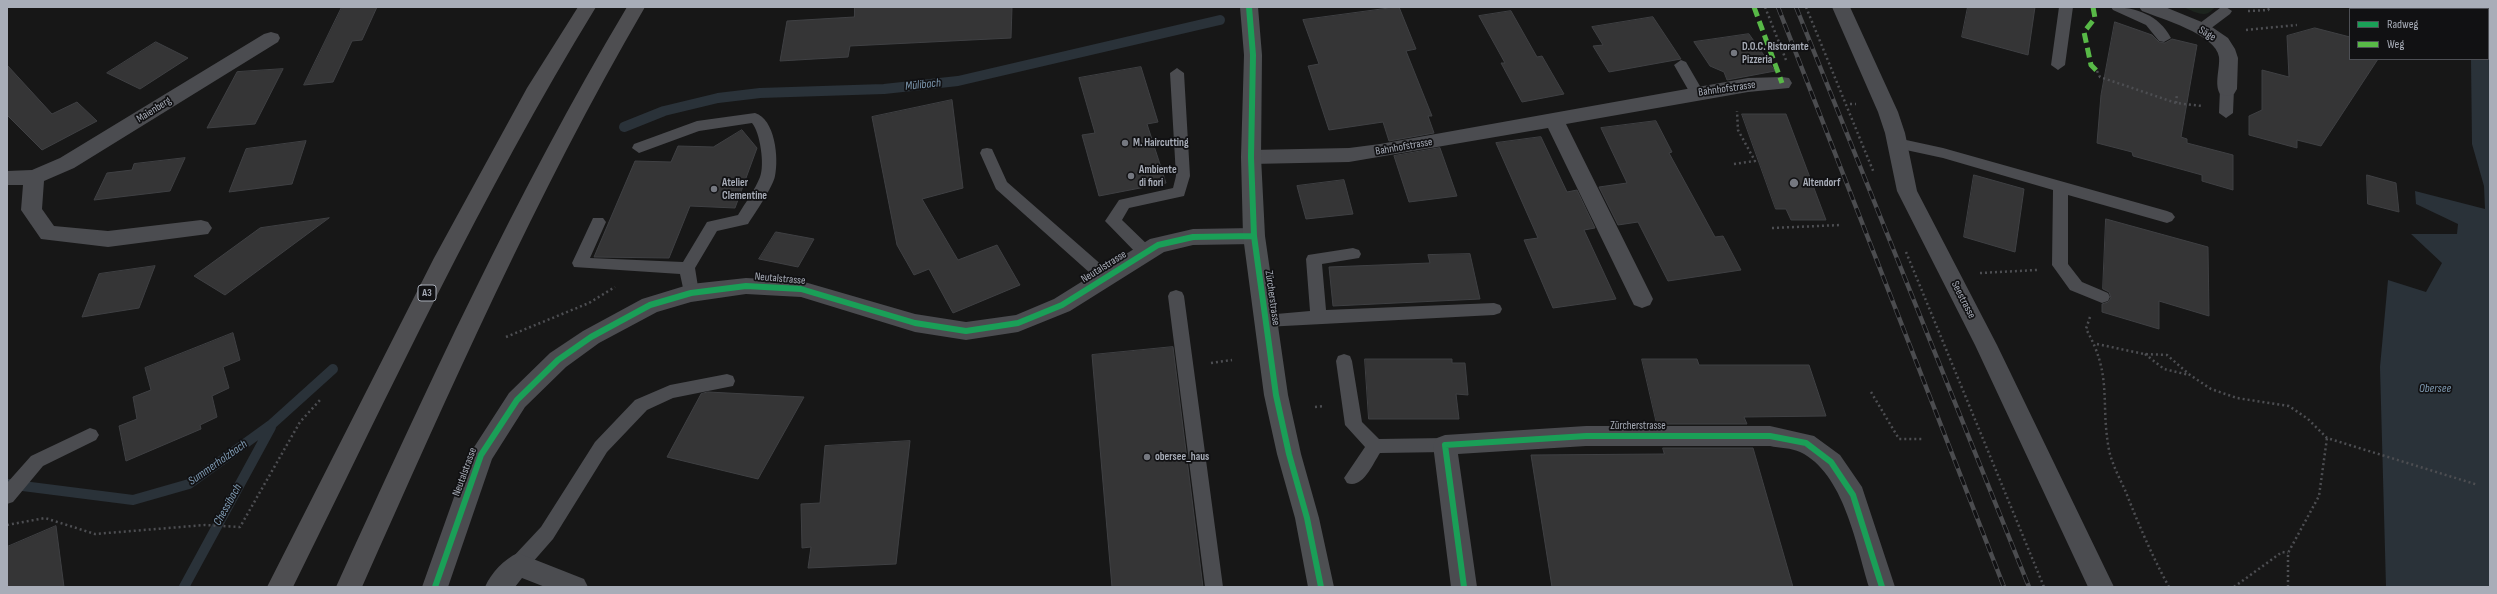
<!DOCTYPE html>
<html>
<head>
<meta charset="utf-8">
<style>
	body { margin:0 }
	#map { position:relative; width:2497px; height:594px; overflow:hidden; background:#171717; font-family:"Sofia Sans Condensed",sans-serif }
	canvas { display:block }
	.frame { position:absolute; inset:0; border:8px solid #a8adb8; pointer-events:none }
	.legend { position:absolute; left:2349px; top:8px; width:140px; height:52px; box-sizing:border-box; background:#111113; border:1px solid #4d4f55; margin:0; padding:5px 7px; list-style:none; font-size:12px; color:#a8adb8 }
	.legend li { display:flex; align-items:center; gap:8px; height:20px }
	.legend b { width:20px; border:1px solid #4d4f55 }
</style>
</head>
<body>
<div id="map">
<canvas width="2497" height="594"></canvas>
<div class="frame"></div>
<ul class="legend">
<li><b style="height:5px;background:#1a9f57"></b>Radweg</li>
<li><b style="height:5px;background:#58b947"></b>Weg</li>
</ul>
</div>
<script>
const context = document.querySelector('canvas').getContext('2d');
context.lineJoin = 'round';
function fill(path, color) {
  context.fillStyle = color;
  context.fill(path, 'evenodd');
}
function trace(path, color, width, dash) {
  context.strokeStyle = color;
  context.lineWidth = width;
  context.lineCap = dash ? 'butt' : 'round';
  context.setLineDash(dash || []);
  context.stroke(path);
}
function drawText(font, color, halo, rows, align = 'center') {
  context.font = font + ' "Sofia Sans Condensed",sans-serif';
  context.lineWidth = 3.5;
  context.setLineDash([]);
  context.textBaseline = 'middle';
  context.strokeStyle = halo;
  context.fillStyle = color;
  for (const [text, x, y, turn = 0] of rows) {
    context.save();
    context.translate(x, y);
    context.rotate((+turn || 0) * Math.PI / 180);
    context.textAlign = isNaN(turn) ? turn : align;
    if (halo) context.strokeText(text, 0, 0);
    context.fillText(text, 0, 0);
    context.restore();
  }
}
fill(new Path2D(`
	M2183,7H2215C2205,20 2196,12 2183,7Z`), '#1d241e');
fill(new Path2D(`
	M2440,7H2490V587H2386L2380,367L2388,280L2426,292L2442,263L2411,234H2457L2458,224L2416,204L2415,191L2485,209L2484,186L2472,144L2471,59H2488V9H2443Z`), '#2a3239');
trace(new Path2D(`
	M624,127L664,111L718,98L760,93L884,89L958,81L1220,20
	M7,484L133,500L189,484L272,424L333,369
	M184,587L271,427`), '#2a3239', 10);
const building = new Path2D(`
	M342,7H377L362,40L352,41L333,82L304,85Z
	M855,7H1012L1011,38L850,46L848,57L780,61L787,21L854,17Z
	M1399,7L1416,49L1406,51L1432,116H1428L1434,133L1389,141L1383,122L1329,130L1308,66L1319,64L1303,20Z
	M1968,7H2035L2028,55L1962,37Z
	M1511,11L1537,57L1542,56L1564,94L1522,102L1501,63H1505L1479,16Z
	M1653,17L1681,59L1609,72L1593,46L1603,45L1592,27Z
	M2115,22L2152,35L2159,42L2165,43L2172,39L2197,45L2181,137L2187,139V143L2233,155V190L2202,181V175L2133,156L2132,152L2097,143L2101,95Z
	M2315,28L2350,37V59H2378L2321,146L2297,140V148L2249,135V116L2262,110V70L2289,77L2287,36Z
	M1749,34L1775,71L1727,80L1724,72L1710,66L1694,42Z
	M156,42L188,58L140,89L107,73Z
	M7,65L52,114L77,102L97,121L42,150L7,115Z
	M1141,67L1158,122L1147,124L1166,183L1099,196L1082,135L1095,133L1079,78Z
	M283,69L255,124L207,128L237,72Z
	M952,100L963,188L922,199L958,260L997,245L1020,285L953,313L929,269L914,275L897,245L872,117Z
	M1742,114H1786L1826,220H1791L1786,209H1776Z
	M1656,121L1672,152L1669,153L1715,237L1723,236L1741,270L1668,281L1638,222L1618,225L1599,187L1627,183L1601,128Z
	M742,130L757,148L735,208L690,206L669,258L594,257L635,161L671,162L678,146L713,147Z
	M1541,137L1567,192L1577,190L1595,228L1584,230L1616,299L1553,308L1524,240L1538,238L1496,143Z
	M306,141L292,184L229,192L246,149Z
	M1440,148L1457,196L1409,202L1394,156Z
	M185,158L170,191L94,200L107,173L132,170L134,164Z
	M1974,175L2024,189L2015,252L1964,237Z
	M2367,175L2396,183L2399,212L2368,204Z
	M1344,180L1353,214L1306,219L1297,186Z
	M329,218L225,295L194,276L260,228Z
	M2106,219L2208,247L2209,316L2159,301V329L2102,312V304L2108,302L2111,298L2109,292L2103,289Z
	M776,232L814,239L798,267L759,259Z
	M1470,254L1480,299L1333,306L1329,267L1430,263L1428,255Z
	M155,266L139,308L82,317L99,274Z
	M233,333L240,360L223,367L229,388L212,396L217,417L200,425L201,429L126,461L119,426L137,419L133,397L151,390L145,368Z
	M1173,347L1203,587H1112L1092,355Z
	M1365,359H1452V363H1465L1468,395L1456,394L1459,419H1369Z
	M1642,359H1697L1699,365H1809L1826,416L1744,417L1747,424H1657Z
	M708,392L804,397L758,479L667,457L701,394Z
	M910,441L896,564L808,568L811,547L802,548L801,504L820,503L825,446Z
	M1663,448H1753L1793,587H1552L1531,455L1664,454Z
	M56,526L64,587H7V547Z`);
fill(building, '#353536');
trace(building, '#3f4043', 1);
trace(new Path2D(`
	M1765,7L1786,60
	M1806,7L1874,173
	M2248,11L2268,10L2270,7
	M2246,30L2297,25
	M2097,71L2100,77L2176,103L2202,106
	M2176,103L2177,94
	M1850,104H1856
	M1734,164L1755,161L1738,130L1737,111
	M1772,228L1841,225
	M1906,252L2044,587
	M1980,273L2037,270
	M2090,317L2086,329C2113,376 2100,402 2109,450C2112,464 2119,477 2125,490C2138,523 2152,556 2169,587
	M506,337L589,303L615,287
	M2097,344L2144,354L2167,355L2190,375L2211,389L2237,398L2289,406L2308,419L2327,438L2478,485
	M2145,354L2164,369L2189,375
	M1211,363L1232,360
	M1871,392L1899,439H1922
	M1315,407L1324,406
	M7,525L45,518L95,534L205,525L240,527L300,422L320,400
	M2234,587L2282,552L2288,553
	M2288,587V553L2319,496L2327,438`), '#4d4e52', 2.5, [2, 3]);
fill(new Path2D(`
	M2059,7H2073L2065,65L2058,70L2051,65Z
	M2111,7C2136,7 2159,15 2171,38L2164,42L2159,41L2146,25L2113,10Z
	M2226,7L2232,11L2230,14L2206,32H2196L2194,29L2196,26L2220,8Z
	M1681,60L1686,62L1704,93L1702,96H1692L1690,93L1674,65Z
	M1177,68L1184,73L1190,176L1184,196L1129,208L1122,220L1152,249L1154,253L1152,257H1140L1105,221L1119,200L1173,188L1176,176L1170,73Z
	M2227,84L2234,89L2233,113L2226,118L2219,113L2220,89Z
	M755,113C775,119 779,158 775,176C773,187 755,213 748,224L717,231L695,268L699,293L697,297L691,299L685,297L680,274L574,267L572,263L593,218H603L606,222L590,258L683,262L707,222L738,215C745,203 755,190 760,177C765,165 760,132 752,123L699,131L639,153L632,148L634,144L697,121Z
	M1897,138L1943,148L2167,211L2172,213L2175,217L2172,221L2167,223L2068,195V264L2082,282L2108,293L2110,297L2108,301L2102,303L2070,290L2052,265L2053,190L1943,158L1892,147L1890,143Z
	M987,148L992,149L1007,182L1112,274L1114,278L1112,282L1106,284L1100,282L996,189L980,153L982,149Z
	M1353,248L1359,250L1361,254L1359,258L1322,264L1326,310L1494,303L1500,305L1502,309L1500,313L1494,315L1265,327L1259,326L1257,321L1259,316L1265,315L1310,311L1306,259L1308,255Z
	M1176,290L1182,292L1184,296L1223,587H1205L1168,296L1170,292Z
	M1344,354L1350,356L1352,361L1362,422L1379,439L1445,438L1451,440L1454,445L1451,450L1445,452L1380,453C1372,465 1363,489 1347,483L1344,478L1365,447L1345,425L1336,361L1338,356Z
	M727,374L733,376L735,381L733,386L673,398L647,410L607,452L553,539L525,571L518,573L511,571L509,565L511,559L541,527L595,442L635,400L670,385Z
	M90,428L96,430L99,435L96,440L43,466L13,502L7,504V483L31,456Z`), '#4b4c50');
fill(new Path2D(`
	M1832,7H1850L1898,112L1905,133L1917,191L1997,345L2114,587H2088L1975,345L1897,191L1885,133L1878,112Z
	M2139,7H2165L2209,25L2228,38L2235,49L2238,58L2237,89L2234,94L2227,96L2220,94C2214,84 2220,69 2219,57C2216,34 2161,19 2142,11Z
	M271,32L278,34L280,38L278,42L74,168L44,181L42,209L54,226L108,231L201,220L208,222L212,228L208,234L108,247L41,239L21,210L23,185H7V171L32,170L60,158L264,34Z
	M1782,77L1789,78L1792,83L1789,88L1748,92L1566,124L1653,299L1650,305L1642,308L1634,305L1631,299L1548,128L1349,162L1251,164L1244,162L1241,157L1244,152L1251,150L1349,148L1380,144L1748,78Z
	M1254,228L1261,230L1265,236L1261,242L1254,244L1193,245L1164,252L1070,311L1018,332L966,340L915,332L801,297L746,294L691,302L657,312L599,343L566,367L525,407L492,459L448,587H422L469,455L509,393L550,353L583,331L642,299L691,284L746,278L801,281L915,314L966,322L1016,315L1054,299L1150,239L1193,229Z
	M1586,426H1770L1814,436L1840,455L1862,487L1895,587H1869C1856,545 1844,473 1800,452C1792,448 1779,448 1770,446H1586L1458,454L1477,587H1451L1433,445L1437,438L1445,435Z
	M518,553L584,579L588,587H545L522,578L515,587H485C491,573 504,559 518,553Z`), '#4b4c50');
fill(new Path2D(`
	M1240,7H1258L1262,55L1261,157L1265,236L1288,395L1301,454L1319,518L1334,587H1308L1295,518L1277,454L1264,395L1243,236L1241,157L1244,55Z`), '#4d4f52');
fill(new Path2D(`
	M578,7H596C482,193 390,391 293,587H267L434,258L527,88Z
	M627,7H645C536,194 450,390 362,587H336C426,390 516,193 627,7Z`), '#4e4e51');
const rail = new Path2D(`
	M1778,7L2004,587
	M1796,7L2029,587`);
trace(rail, '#4b4c4f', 4.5);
trace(rail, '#111113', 3, [9]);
trace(new Path2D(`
	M1754,7L1782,83
	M2093,7L2095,18L2084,32L2091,65L2097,71`), '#58b947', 5, [10, 5]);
trace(new Path2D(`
	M1249,7L1253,55L1251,157L1254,236L1276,395L1289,454L1307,518L1321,587
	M435,587L481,455L517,400L558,360L591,337L650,305L691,293L746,286L801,289L915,323L966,331L1018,323L1062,305L1158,245L1193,237L1254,236
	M1464,587L1445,445L1586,436H1770L1806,443L1831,462L1853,495L1882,587`), '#1a9f57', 6);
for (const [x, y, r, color] of [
	[1734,53,4,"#757880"],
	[1125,143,4,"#757880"],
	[1131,176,4,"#757880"],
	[1794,183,5,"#757880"],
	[714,189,4,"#757880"],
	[1147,457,4,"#757880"]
]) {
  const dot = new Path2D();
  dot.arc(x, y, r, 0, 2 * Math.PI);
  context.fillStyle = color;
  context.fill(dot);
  trace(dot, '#111113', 1.5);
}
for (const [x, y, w] of [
	[427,293,18]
]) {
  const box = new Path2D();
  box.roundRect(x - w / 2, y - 8, w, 16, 3);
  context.fillStyle = '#111113';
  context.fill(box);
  trace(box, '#a8adb8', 1);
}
drawText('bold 10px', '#a8adb8', null, [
	["A3",427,293]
]);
drawText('11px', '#a8adb8', '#111113', [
	["Säge",2207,34,31],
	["Bahnhofstrasse",1727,89,-8],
	["Maienberg",154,110,-32],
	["Bahnhofstrasse",1404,147,-10],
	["Neutalstrasse",1104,267,-32],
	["Neutalstrasse",780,279,5],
	["Zürcherstrasse",1272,298,82],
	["Seestrasse",1963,300,63],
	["Zürcherstrasse",1638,426],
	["Neutalstrasse",465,472,-70]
]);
drawText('bold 11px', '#a8adb8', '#111113', [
	["D.O.C. Ristorante",1742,47],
	["Pizzeria",1742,60],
	["M. Haircutting",1133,143],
	["Ambiente",1139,170],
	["di fiori",1139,183],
	["Atelier",722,183],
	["Clementine",722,196],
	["Altendorf",1803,183],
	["obersee_haus",1155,457]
], 'left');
drawText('italic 12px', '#7f9bb3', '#111113', [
	["Mülibach",923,85,-6],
	["Obersee",2435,389],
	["Summerholzbach",218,463,-35],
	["Chessibach",228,505,-61]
]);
</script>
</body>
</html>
